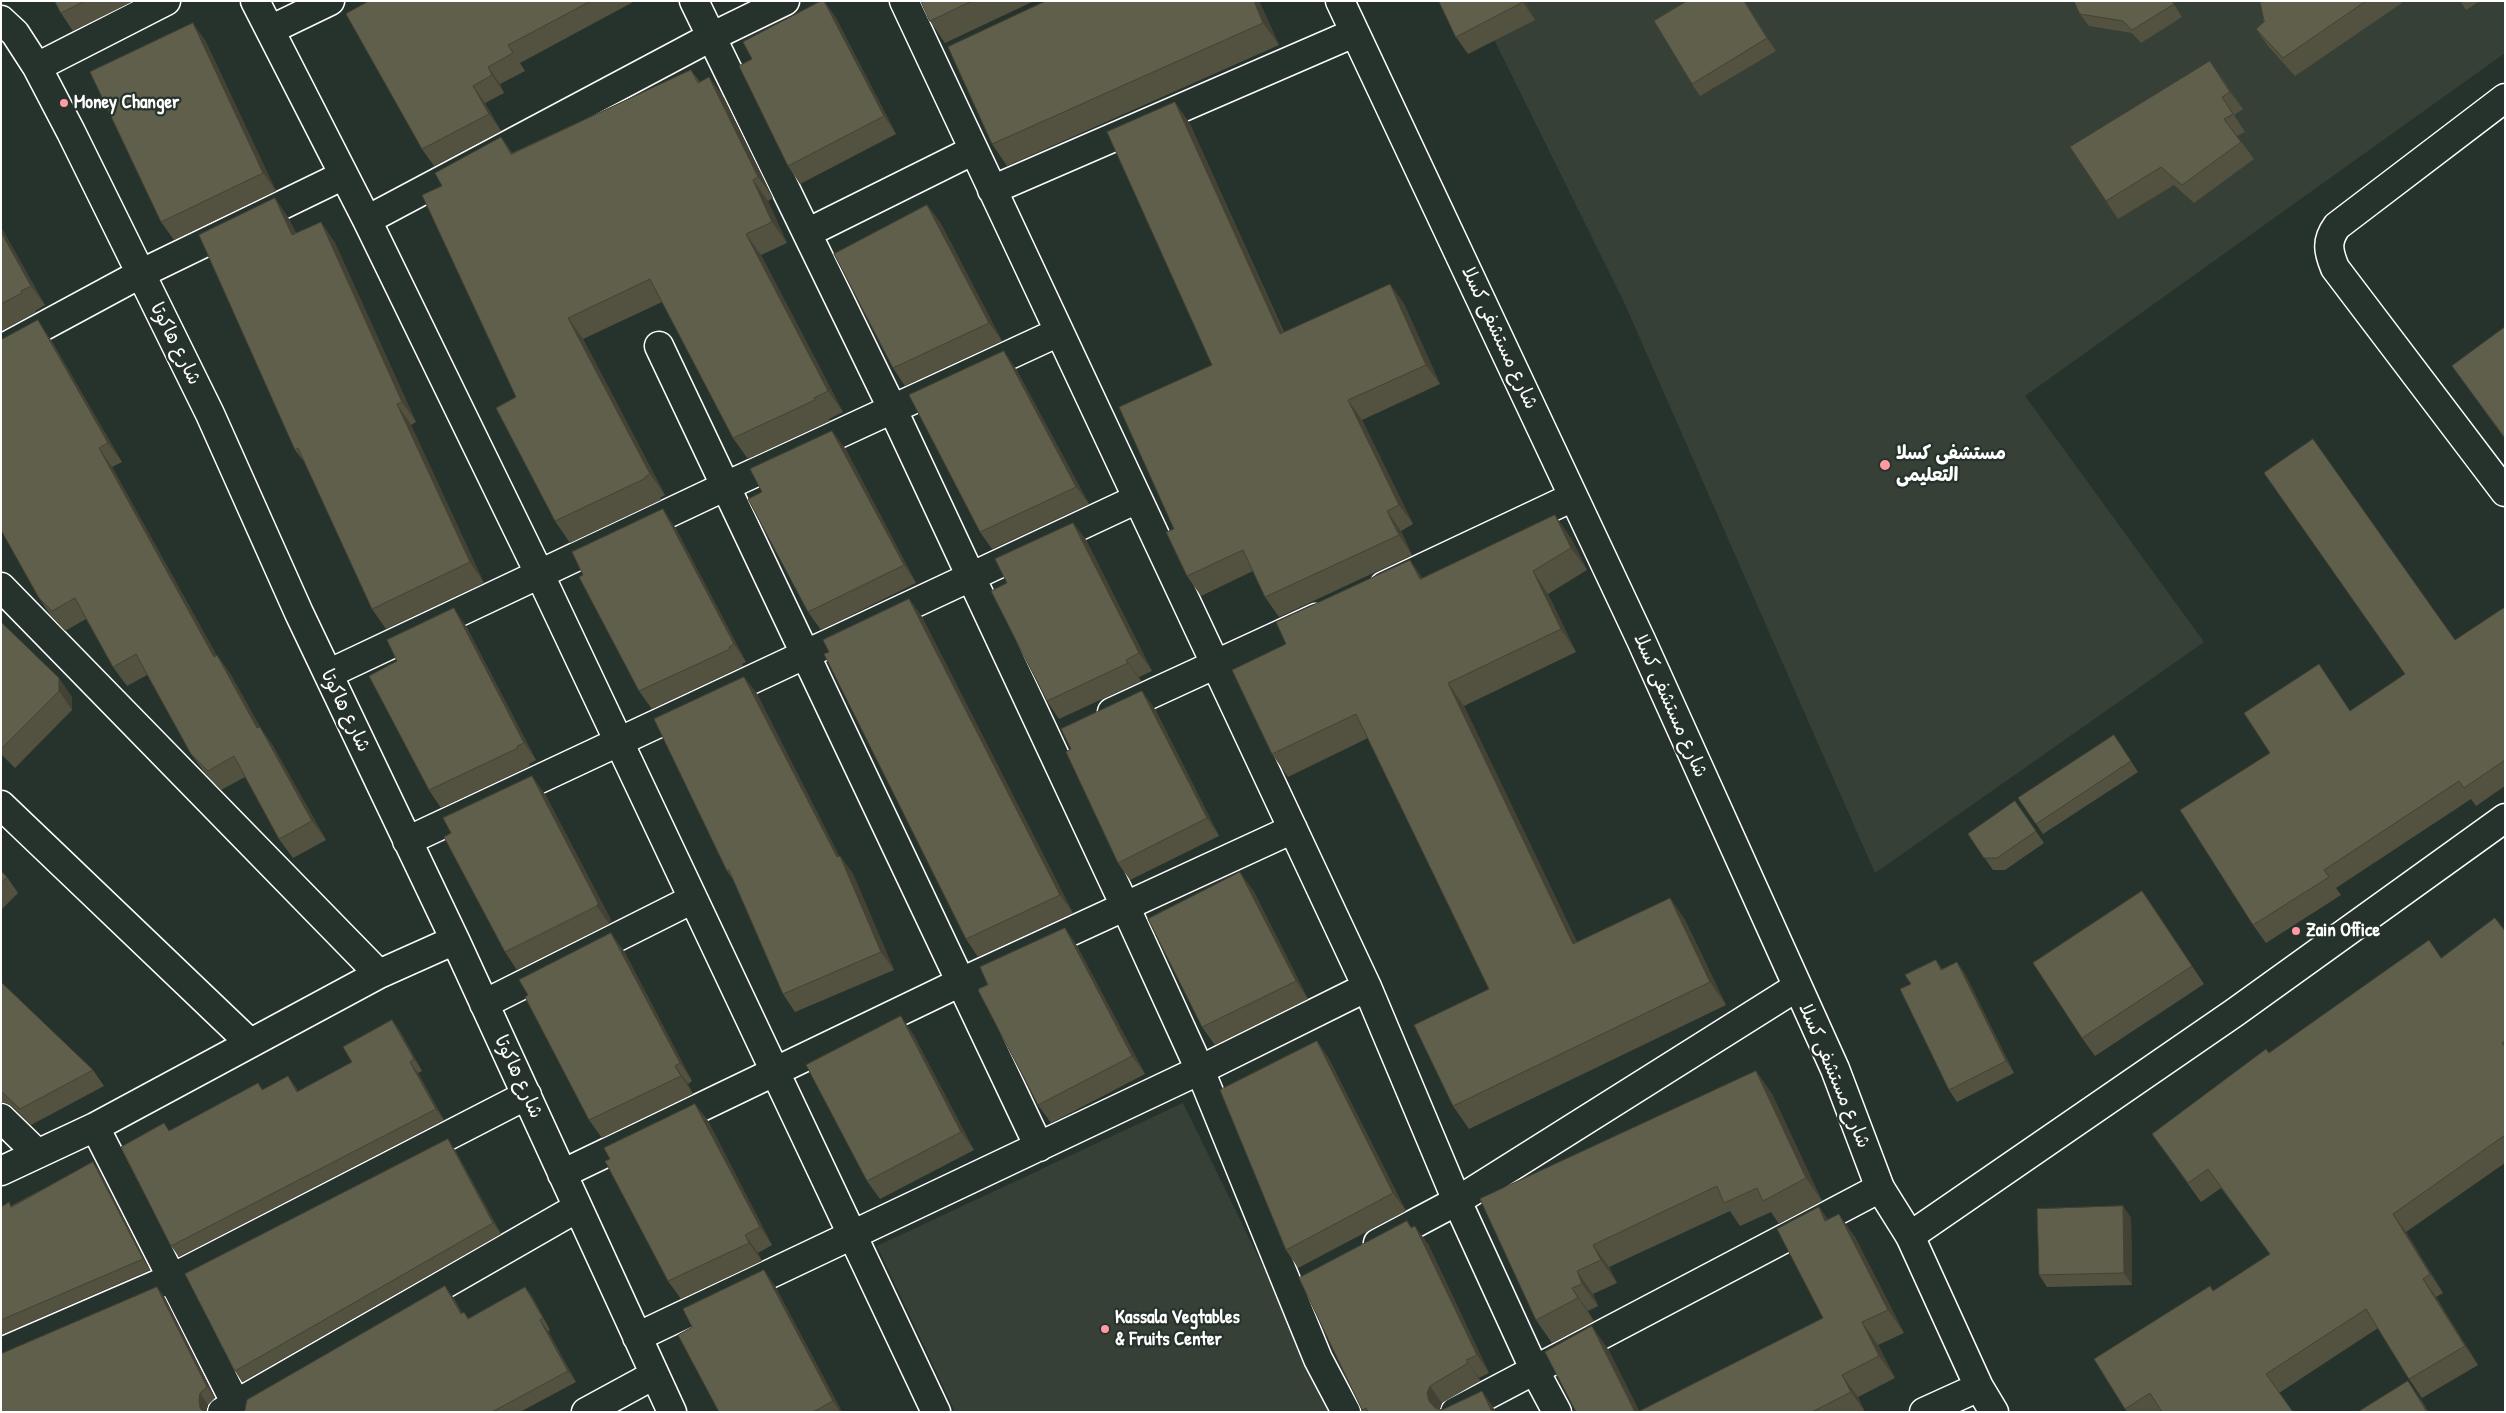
<!DOCTYPE html>
<html>
<head>
<meta charset="utf-8">
<style>
	body { margin:0 }
	#map { position:relative; width:2506px; height:1413px; overflow:hidden; background:#26332d; font-family:"Patrick Hand",sans-serif }
	canvas { display:block }
	.frame { position:absolute; inset:0; border:2px solid #fff; pointer-events:none }
</style>
</head>
<body>
<div id="map">
<canvas width="2506" height="1413"></canvas>
<div class="frame"></div>
</div>
<script>
const context = document.querySelector('canvas').getContext('2d');
context.lineJoin = 'round';
function fill(path, color) {
  context.fillStyle = color;
  context.fill(path, 'evenodd');
}
function trace(path, color, width, dash) {
  context.strokeStyle = color;
  context.lineWidth = width;
  context.lineCap = dash ? 'butt' : 'round';
  context.setLineDash(dash || []);
  context.stroke(path);
}
function drawText(font, color, halo, rows, align = 'center') {
  context.font = font + ' "Patrick Hand","Playpen Sans Arabic",sans-serif';
  context.lineWidth = 4.5;
  context.setLineDash([]);
  context.textBaseline = 'middle';
  context.strokeStyle = halo;
  context.fillStyle = color;
  for (const [text, x, y, turn = 0] of rows) {
    context.save();
    context.translate(x, y);
    context.rotate((+turn || 0) * Math.PI / 180);
    context.textAlign = isNaN(turn) ? turn : align;
    if (halo) context.strokeText(text, 0, 0);
    context.fillText(text, 0, 0);
    context.restore();
  }
}
fill(new Path2D(`
	M1475,1H2505V53L2025,396L2204,642L1875,873L1624,302Z
	M1183,1103L1334,1412H955L877,1246Z`), '#374036');
const street = new Path2D(`
	M255,1L367,220L540,575L936,1412
	M694,1L892,408L1125,906L1200,1070L1318,1359L1346,1412
	M904,1L1367,987L1457,1201L1535,1371L1557,1412
	M1,20L15,33L37,67L71,132L210,414L299,613L455,940L672,1412
	M270,30L330,1
	M37,67L166,1
	M2505,98L2337,226C2326,241 2328,251 2335,268L2505,492
	M992,190L1354,33
	M367,220L711,37L785,1
	M807,233L974,150
	M659,346L1039,1147
	M1,349L140,274L344,175
	M1384,586L1573,497
	M1,587L379,974
	M328,674L726,486L1059,332
	M1112,712L1316,618
	M1,805L250,1043
	M407,841L1137,499
	M484,1004L693,899
	M1,1118L37,1153
	M95,1127L240,1412
	M1,1171L95,1127L379,974L455,940
	M562,1174L961,982L1293,829
	M1910,1236L2234,1013L2505,818
	M1378,1243L1457,1201L1797,987
	M637,1337L1200,1070L1367,987
	M1,1352L172,1278L527,1095
	M222,1412L577,1208
	M586,1412L654,1375
	M1455,1412L1880,1188`);
const secondary = new Path2D(`
	M1340,1L1641,640L1835,1069L1880,1188L1910,1236L1979,1387L1994,1412
	M1924,1412L1979,1387`);
trace(street, '#fff', 31);
trace(secondary, '#fff', 31);
trace(street, '#26332d', 28);
trace(secondary, '#26332d', 28);
fill(new Path2D(`
	M55,1H134L73,31L61,13Z
	M369,1H635L520,63L525,71L500,84L504,93L485,103L501,131L434,166L422,149Z
	M824,1L836,18L896,134L800,184L788,166L752,59Z
	M921,1H1034L945,43L930,21Z
	M1046,1H1259L1279,45L1007,166L992,144Z
	M1439,1H1526L1535,20L1468,54L1456,37Z
	M1745,1L1776,51L1700,96L1692,84Z
	M2074,1H2172L2182,17L2141,43L2132,33L2089,26L2080,14Z
	M2260,1H2400L2402,3L2295,76L2268,46L2256,29L2264,22Z
	M2460,1H2480L2466,10Z
	M205,40L276,191L174,240L161,222Z
	M691,70L700,82L709,77L724,98L773,198L768,201L787,243L761,255L843,412L829,419L830,421L748,459L733,438L662,302L583,339L665,495L660,498L661,500L570,543L555,521L516,397L442,186L501,137L512,153Z
	M2223,79L2243,109L2234,115L2245,132L2237,136L2254,159L2194,203L2174,185L2118,219L2106,201Z
	M1189,122L1284,332L1390,284L1404,304L1440,384L1362,420L1413,524L1401,531L1412,555L1279,617L1265,597L1253,571L1201,596L1187,576L1174,529L1212,365Z
	M275,198L289,219L296,233L321,222L335,243L416,422L411,425L484,583L386,629L372,609L305,463L295,450Z
	M927,205L940,222L1002,341L905,386L893,368Z
	M1,227L45,305L35,311L36,312L1,331Z
	M2505,327V439L2452,366Z
	M51,340L122,462L112,467L217,656V655L231,675L260,727L273,746L326,840L293,858L279,839L245,777L221,790L205,773L191,754L147,675L127,686L113,667L86,619L65,631L52,617L39,598Z
	M1016,369L1089,504L992,549L980,532Z
	M845,448L916,583L821,630L808,612Z
	M1073,523L1086,540L1152,671L1139,677L1141,681L1059,719L1047,701L1007,583Z
	M675,527L746,662L742,664L743,666L652,709L639,691Z
	M1571,538L1587,570L1548,594L1576,652L1464,706L1577,942L1670,898L1685,920L1726,1005L1469,1129L1453,1106L1489,989L1368,738L1288,777L1272,754L1423,578Z
	M909,599L922,617L1073,913L978,957L966,939L829,652Z
	M2505,607V786L2476,806L2471,799L2336,888L2341,895L2266,943L2253,925L2270,753L2331,682L2350,711Z
	M1,622L72,697V710L15,768L1,754Z
	M466,626L536,760L529,764L530,766L441,808L429,790Z
	M744,677L757,694L839,856H840L853,874L894,970L795,1012L783,994L734,881L727,871Z
	M1155,709L1219,836L1130,880L1118,863Z
	M2114,735L2138,772L2043,834L2018,798Z
	M545,794L611,920L609,924L517,970L505,952Z
	M2015,801L2044,843L2005,870H1993L1968,834Z
	M1,871L7,877L18,893L1,910Z
	M1253,890L1308,999L1215,1045L1202,1027Z
	M2142,891L2204,984L2095,1056L2082,1038Z
	M1065,928L1077,946L1145,1074L1051,1123L1038,1105L988,985Z
	M2505,931V1163L2406,1232L2443,1293L2436,1297L2478,1365L2422,1398L2409,1379L2378,1328L2279,1393L2293,1412H2127L2094,1359L2213,1291L2270,1254L2221,1188L2201,1202L2152,1134L2269,1053L2441,958Z
	M624,951L692,1081L688,1084L693,1094L602,1138L589,1120Z
	M1936,960L1942,969L1957,962L1965,974L2014,1073L1957,1102L1949,1090L1911,984Z
	M1,982L93,1070L104,1086L31,1125L12,1106L4,1103H1Z
	M392,1020L400,1031L422,1071L418,1073L444,1120L179,1257L171,1246L170,1131L258,1083L263,1090L296,1087L298,1091L352,1062Z
	M913,1034L974,1150L880,1199L867,1181Z
	M1317,1041L1329,1059L1406,1211L1298,1268L1286,1250Z
	M1756,1071L1772,1094L1822,1201L1779,1224L1771,1212L1740,1226L1730,1211L1609,1267L1617,1283L1593,1294L1598,1306L1588,1311L1594,1321L1552,1343L1536,1320L1480,1199Z
	M695,1104L708,1121L772,1245L758,1253L762,1261L681,1299L668,1281L610,1159Z
	M455,1150L501,1234L242,1382L235,1371Z
	M93,1162L101,1174L150,1270L1,1335V1207L11,1206Z
	M2123,1206L2131,1218L2132,1285L2047,1287L2039,1275Z
	M1819,1207L1828,1220L1855,1237L1904,1333L1878,1345L1895,1378L1858,1397L1865,1412H1576L1608,1349L1639,1411L1823,1318Z
	M1407,1221L1412,1228L1428,1244L1489,1373L1479,1378L1480,1381L1442,1403L1440,1409L1442,1410L1482,1391L1496,1412H1363L1362,1410Z
	M764,1270L776,1288L842,1412H719L692,1327Z
	M157,1287L165,1298L215,1398L208,1405L206,1412H1Z
	M525,1287L533,1298L550,1330L548,1331L576,1382L520,1412H243L453,1297L462,1313L469,1318Z`), '#535240');
fill(new Path2D(`
	M824,1L836,18L896,134L884,116Z
	M1254,1H1259L1279,45L1263,23Z
	M1522,1H1526L1535,20Z
	M1744,1H1745L1776,51L1767,38Z
	M193,23L205,40L276,191L263,173Z
	M2210,61L2223,79L2243,109L2230,92Z
	M488,67L500,84L504,93L492,75Z
	M709,77L724,98L773,198L758,177Z
	M473,86L485,103L501,131L489,114Z
	M1175,102L1189,122L1293,354L1280,334Z
	M501,137L516,158L511,154Z
	M753,180L768,201L787,243L772,222Z
	M275,198L289,219L306,256L292,235Z
	M927,205L940,222L1002,341L989,323Z
	M321,222L335,243L416,422L402,402Z
	M1,227L45,305L31,286L1,232Z
	M746,234L761,255L843,412L828,391Z
	M1390,284L1404,304L1440,384L1426,365Z
	M568,318L583,339L665,495L650,474Z
	M38,320L51,340L122,462L108,443Z
	M1004,351L1016,369L1089,504L1076,487Z
	M1348,400L1362,420L1413,524L1399,505Z
	M397,404L411,425L484,583L470,562Z
	M832,431L845,448L916,583L904,565Z
	M99,448L112,467L228,676L214,657Z
	M663,509L675,527L746,662L734,644Z
	M1387,511L1401,531L1412,555L1399,535Z
	M1555,515L1571,538L1587,570L1571,548Z
	M1073,523L1086,540L1152,671L1139,653Z
	M1410,560L1426,583L1420,579Z
	M1533,571L1548,594L1576,652L1561,629Z
	M909,599L922,617L1073,913L1060,895Z
	M454,608L466,626L536,760L524,743Z
	M217,655L231,675L271,747L257,728Z
	M1126,660L1139,677L1141,681L1128,663Z
	M744,677L757,694L846,869L840,856L853,874L894,970L881,952L837,857Z
	M59,678L72,697V710L59,691Z
	M1448,683L1464,706L1589,967L1573,944Z
	M1142,691L1155,709L1219,836L1207,818Z
	M260,727L273,746L326,840L312,821Z
	M532,776L545,794L611,920L609,924L597,906Z
	M1240,872L1253,890L1308,999L1296,981Z
	M2142,891L2155,909L2204,984Z
	M1670,898L1685,920L1726,1005L1710,982Z
	M1065,928L1077,946L1145,1074L1132,1056Z
	M611,933L624,951L692,1081L680,1063Z
	M1957,962L1965,974L2014,1073L2006,1061Z
	M901,1016L913,1034L974,1150L961,1132Z
	M392,1020L400,1031L422,1071L414,1059Z
	M1317,1041L1329,1059L1406,1211L1393,1193Z
	M410,1062L418,1073L444,1120L436,1109Z
	M675,1066L688,1084L693,1094L681,1076Z
	M1756,1071L1772,1094L1822,1201L1806,1178Z
	M288,1076L296,1087L305,1103L297,1092Z
	M695,1104L708,1121L772,1245L760,1227Z
	M448,1139L455,1150L501,1234L493,1223Z
	M93,1162L101,1174L150,1270L143,1259Z
	M2123,1206L2131,1218L2132,1285L2124,1273Z
	M1819,1207L1835,1230L1825,1221Z
	M1839,1214L1855,1237L1904,1333L1888,1310Z
	M2393,1214L2406,1232L2443,1293L2430,1274Z
	M1415,1226L1428,1244L1489,1373L1477,1355Z
	M745,1235L758,1253L762,1261L749,1243Z
	M1593,1245L1609,1267L1617,1283L1601,1260Z
	M764,1270L776,1288L842,1412H840L833,1401Z
	M1577,1271L1593,1294L1598,1306L1582,1284Z
	M2423,1279L2436,1297L2478,1365L2465,1346Z
	M445,1286L453,1297L469,1325L461,1314Z
	M157,1287L165,1298L215,1398L207,1387Z
	M525,1287L533,1298L550,1330L543,1318Z
	M1572,1288L1588,1311L1594,1321L1578,1298Z
	M540,1320L548,1331L576,1382L568,1371Z
	M1862,1322L1878,1345L1895,1378L1879,1356Z
	M1592,1326L1608,1349L1639,1412H1635Z
	M1466,1360L1479,1378L1480,1381Z
	M1842,1375L1858,1397L1865,1412L1851,1392Z
	M2408,1381L2421,1399L2429,1412H2427Z
	M1430,1386L1442,1403L1439,1411L1436,1412L1429,1401L1427,1393Z
	M1482,1391L1496,1412H1492Z
	M200,1393L208,1405L206,1412H203L200,1408L199,1400Z`), '#434234');
const building = new Path2D(`
	M55,1H85L61,13Z
	M369,1H591L508,45L513,53L488,67L492,75L473,86L489,114L422,149L346,14Z
	M821,1H824L884,116L788,166L739,66L752,59L743,42Z
	M921,1H972L930,21Z
	M1046,1H1254L1263,23L992,144L948,47Z
	M1439,1H1522L1523,2L1456,37Z
	M1687,1H1744L1767,38L1692,84L1654,21Z
	M2074,1H2172L2174,4L2132,30L2123,21L2080,14Z
	M2260,1H2366L2283,58L2256,29L2264,22Z
	M193,23L263,173L161,222L90,72Z
	M2210,61L2230,92L2222,97L2233,114L2224,119L2241,142L2182,185L2161,167L2106,201L2070,147Z
	M691,70L698,83L709,77L758,177L753,180L772,222L746,234L828,391L814,398L815,400L733,438L650,279L568,318L650,474L645,477L646,478L555,521L496,408L516,397L422,195L442,186L435,173L501,137L511,154Z
	M1175,102L1280,334L1390,284L1426,365L1348,400L1399,505L1387,511L1399,535L1265,597L1243,550L1187,576L1166,532L1174,529L1119,407L1212,365L1107,132Z
	M275,198L292,235L321,222L402,402L397,404L470,562L372,609L298,448L295,450L199,235Z
	M927,205L989,323L893,368L834,254Z
	M1,232L31,286L21,291L22,293L1,304Z
	M38,320L108,443L99,448L214,657L217,655L257,728L260,727L312,821L279,839L234,756L208,771L191,754L136,654L113,667L75,598L52,611L39,598L1,530V340Z
	M2505,327V438L2452,366Z
	M1004,351L1076,487L980,532L909,395Z
	M832,431L904,565L808,612L748,499L762,492L750,469Z
	M2313,439L2455,640L2505,607V760L2464,788L2459,781L2324,870L2329,877L2253,925L2180,810L2270,753L2244,713L2319,664L2350,711L2405,674L2264,473Z
	M663,509L734,644L729,647L730,649L639,691L579,577L583,575L572,552Z
	M1555,515L1571,548L1533,571L1561,629L1448,683L1573,944L1670,898L1710,982L1453,1106L1414,1025L1489,989L1356,714L1272,754L1232,670L1286,644L1276,622L1410,560L1420,579Z
	M1073,523L1139,653L1126,660L1128,663L1047,701L991,591L1007,583L995,559Z
	M909,599L1060,895L966,939L824,654L829,652L823,640Z
	M454,608L524,743L517,746L518,748L429,790L369,676L397,661L387,640Z
	M1,622L59,678V691L2,748H1Z
	M744,677L837,857L840,856L881,952L783,994L729,870L727,871L654,719Z
	M1142,691L1207,818L1118,863L1066,752L1071,749L1061,729Z
	M2114,735L2131,761L2036,824L2018,798Z
	M532,776L598,903L597,906L505,952L444,837L451,833L443,818Z
	M2015,801L2036,831L1997,858H1984L1968,834Z
	M1,871L7,877L1,883Z
	M1240,872L1296,981L1202,1027L1148,919Z
	M2142,891L2192,966L2082,1038L2033,963Z
	M2495,918L2505,931V1041L2502,1043L2505,1047V1135L2393,1214L2430,1274L2423,1279L2465,1346L2409,1379L2366,1309L2266,1374L2293,1412H2162L2150,1393L2125,1409L2094,1359L2210,1286L2213,1291L2270,1254L2208,1169L2188,1183L2152,1134L2266,1049L2269,1053L2429,940L2441,958Z
	M1065,928L1132,1056L1038,1105L978,990L988,985L980,967Z
	M611,933L680,1063L675,1066L681,1076L589,1120L525,997L528,995L519,980Z
	M1936,960L1941,970L1957,962L2006,1061L1949,1090L1900,989L1911,984L1905,975Z
	M1,982L93,1070L20,1109L1,1091Z
	M901,1016L961,1132L867,1181L806,1065Z
	M392,1020L414,1059L410,1062L436,1109L171,1246L121,1147L164,1123L169,1131L258,1083L262,1090L288,1076L297,1092L352,1062L343,1047Z
	M1317,1041L1393,1193L1286,1250L1220,1090Z
	M1756,1071L1806,1178L1763,1201L1757,1188L1724,1203L1717,1186L1593,1245L1601,1260L1577,1271L1582,1284L1572,1288L1578,1298L1536,1320L1480,1199Z
	M695,1104L760,1227L745,1235L749,1243L668,1281L605,1161L610,1159L604,1148Z
	M448,1139L493,1223L235,1371L185,1274Z
	M93,1162L143,1259L1,1320V1207L9,1202L11,1207Z
	M2123,1206L2124,1273L2039,1275L2037,1209Z
	M1819,1207L1825,1221L1839,1214L1888,1310L1862,1322L1879,1356L1842,1375L1851,1392L1812,1412H1638L1823,1318L1777,1229Z
	M1407,1221L1411,1228L1415,1226L1477,1355L1466,1360L1468,1363L1430,1386L1427,1393L1429,1401L1435,1408L1442,1410L1482,1391L1492,1412H1368L1366,1408L1362,1410L1299,1278Z
	M764,1270L833,1401L813,1412H719L678,1335L692,1327L683,1309Z
	M445,1286L461,1314L464,1312L468,1319L525,1287L543,1318L540,1320L568,1371L492,1412H243L245,1410L247,1400Z
	M157,1287L207,1387L200,1393L199,1400L200,1408L204,1412H1V1354Z
	M1592,1326L1635,1412H1576L1545,1352Z
	M2408,1381L2427,1412H2358Z`);
fill(building, '#605f4b');
trace(building, '#434234', 1);
for (const [x, y, r, color] of [
	[64,103,5,"#ff9aa2"],
	[1885,465,6,"#ff9aa2"],
	[2296,931,5,"#ff9aa2"],
	[1105,1329,5,"#ff9aa2"]
]) {
  const dot = new Path2D();
  dot.arc(x, y, r, 0, 2 * Math.PI);
  context.fillStyle = color;
  context.fill(dot);
  trace(dot, '#26332d', 2);
}
drawText('bold 19px', '#fff', '#26332d', [
	["Money Changer",74,103],
	["مستشفى كسلا",1896,454],
	["التعليمى",1896,476],
	["Zain Office",2306,931],
	["Kassala Vegtables",1115,1318],
	["& Fruits Center",1115,1340]
], 'left');
drawText('19px', '#fff', '#26332d', [
	["شارع مستشفى كسلا",1499,338,65],
	["شارع هاكوتا",175,344,63],
	["شارع مستشفى كسلا",1670,706,66],
	["شارع هاكوتا",345,711,64],
	["شارع مستشفى كسلا",1834,1076,67],
	["شارع هاكوتا",518,1077,65]
]);
</script>
</body>
</html>
